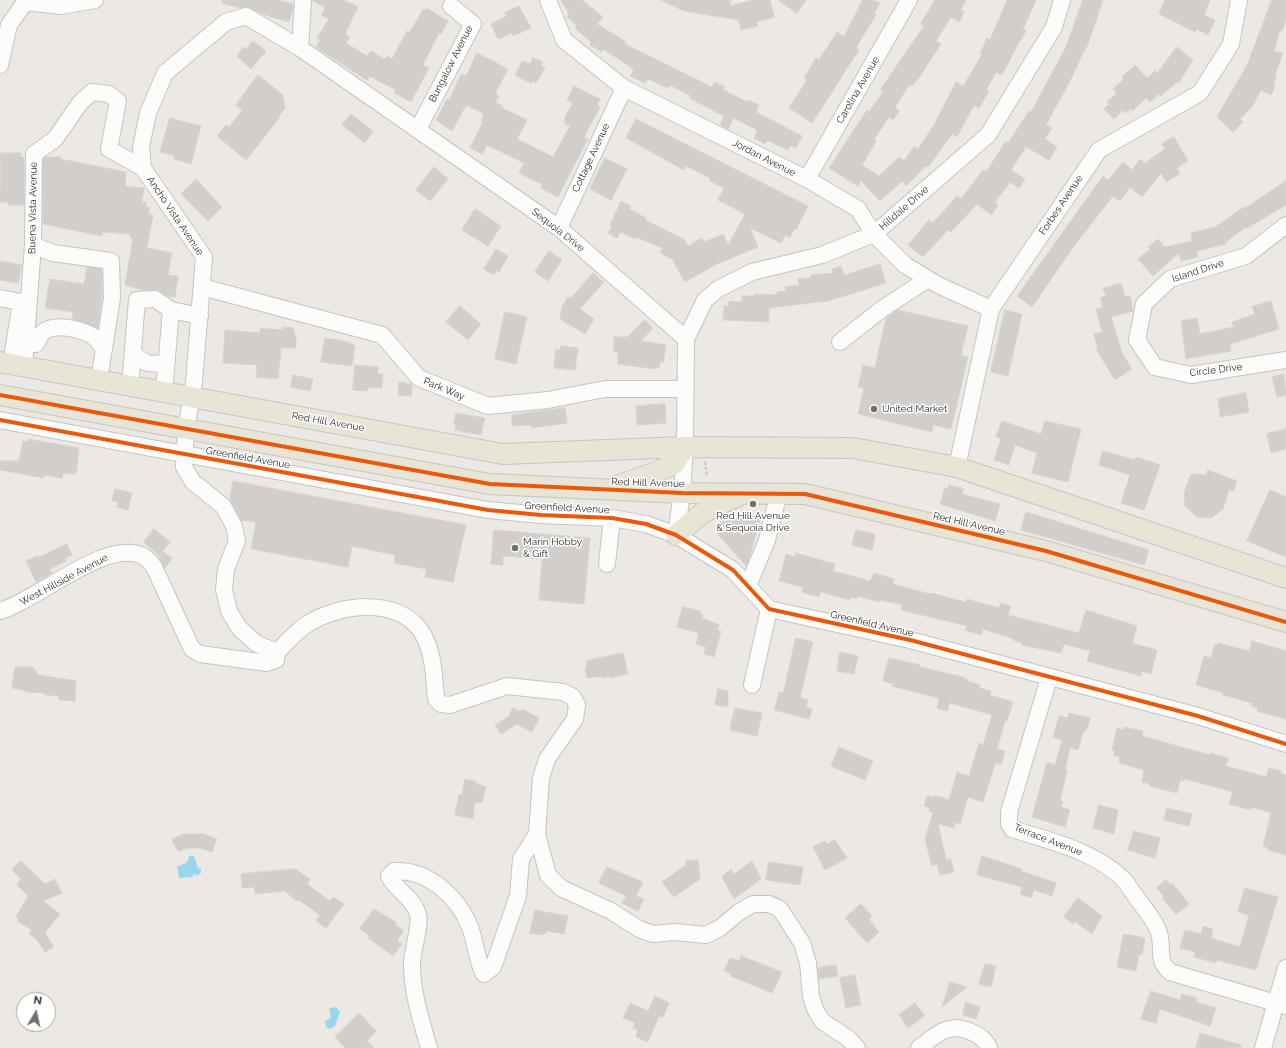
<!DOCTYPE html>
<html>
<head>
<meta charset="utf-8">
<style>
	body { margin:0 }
	#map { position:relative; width:1286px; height:1048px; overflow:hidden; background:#ece8e4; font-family:Raleway,sans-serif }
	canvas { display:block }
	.north { position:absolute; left:16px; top:992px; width:40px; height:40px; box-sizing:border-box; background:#fff; border:1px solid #ababab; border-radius:50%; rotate:9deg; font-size:11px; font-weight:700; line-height:16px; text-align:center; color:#2e2e2e }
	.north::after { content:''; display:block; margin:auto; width:14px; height:18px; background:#706f6e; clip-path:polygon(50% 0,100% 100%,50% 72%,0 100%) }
</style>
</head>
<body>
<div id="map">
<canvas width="1286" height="1048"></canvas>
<div class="north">N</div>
</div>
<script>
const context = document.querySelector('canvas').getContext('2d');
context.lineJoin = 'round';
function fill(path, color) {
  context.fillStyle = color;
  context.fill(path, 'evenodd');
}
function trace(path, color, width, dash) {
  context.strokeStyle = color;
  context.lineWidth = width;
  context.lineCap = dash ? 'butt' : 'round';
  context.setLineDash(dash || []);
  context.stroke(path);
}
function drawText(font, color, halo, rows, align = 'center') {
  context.font = font + ' Raleway,sans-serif';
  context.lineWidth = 3;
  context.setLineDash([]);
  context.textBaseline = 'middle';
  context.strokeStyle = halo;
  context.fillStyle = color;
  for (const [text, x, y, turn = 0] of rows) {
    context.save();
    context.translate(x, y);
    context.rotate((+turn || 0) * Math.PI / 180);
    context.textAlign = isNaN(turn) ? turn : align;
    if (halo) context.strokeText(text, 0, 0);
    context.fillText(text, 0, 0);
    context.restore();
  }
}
fill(new Path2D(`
	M189,856H194L198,868L201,869V873L196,876L194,874L192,877L179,878L177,867C183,863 188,865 189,856Z
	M334,1007L337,1008L340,1012L335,1026L329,1029L326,1027L325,1021L331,1018L329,1009Z`), '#99d6ec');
const building = new Path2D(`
	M223,0H277L293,4V8L289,22L262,14L247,7L240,8L222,3Z
	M312,0H344L358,7L345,34L350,37L346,43L367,56L371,51L384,59L387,56L392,59L407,31L410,32L423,9L426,10L427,8L448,21L441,34L439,33L423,65L429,68L411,102L394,93L396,90L369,76L368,81L316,47L320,40L317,38L329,19L321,15L325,8Z
	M561,0H582L603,17L597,24L626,42L625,44L712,87L715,82L725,87L723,90L747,102L748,100L759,105L756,112L802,136L796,148L790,145L788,150L767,140L765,144L754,138L757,130L734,118L728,129L720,125L724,116L689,98L691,96L670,85L668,88L648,79L645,83L630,76L634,69L603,49L602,52L590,45L591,42L575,28L577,26L567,17L569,14Z
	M661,0H731L730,6L753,0H770L774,17L757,22L758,26L741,30L739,20L684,11Z
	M779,0H806L797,13Z
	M863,0H873L880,3L874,14L876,15L856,48L859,50L812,123L789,108L807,80L804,78L816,58L819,60L837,32L844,36Z
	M935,0H966L961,10L964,12L959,22L951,17L936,41L941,44L918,79L912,86L910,84L895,107L899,111L893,120L889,117L874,140L876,141L862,165L879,176L899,157L904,161L914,146L918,149L934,125L956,82L963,86L982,55L980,54L987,38L990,40L1007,0H1036L1023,29L1026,30L1021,41L1020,40L1002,75L996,72L986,90L989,91L979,108L974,105L957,137L952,134L928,167L926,166L906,186L902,181L880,201L861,181L858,186L829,168L867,110L869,112L883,92L880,90L924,26L921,24Z
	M1083,0H1103L1087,47H1086L1071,79L1046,125L1052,128L1045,139L1057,147L1049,160L1026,147L1011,170L1025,179L1019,188L1010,182L995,202L998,205L991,215L977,204L951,232L948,230L923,257L908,245L929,220L933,223L957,196L961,199L983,170L986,172L1006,141L1008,143L1029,111L1031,112L1066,47Z
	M1165,0H1210L1204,15L1215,20L1208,35L1197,29L1195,32L1159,14Z
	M1272,0H1286V20L1282,31L1280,30L1274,51L1283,53L1276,72L1274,89L1271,95L1261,90L1252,107L1240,119L1243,122L1233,132L1217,117L1247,65Z
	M519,6L531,28L513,36L512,33L498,39L491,24L507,16L505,13Z
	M253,41L266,51L251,69L237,56L243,47L246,49Z
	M1177,47L1193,60L1179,83L1177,82L1161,96L1159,94L1150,102L1146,98L1132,111L1131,109L1126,113L1123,110L1114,119L1104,109L1109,104L1107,102L1117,93L1113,89L1124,79L1122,77L1135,65L1147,78L1155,71L1157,73Z
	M477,53L508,69L495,94L499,96L495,102L503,106L502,108L527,120L517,139L553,157L570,126L565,124V117L573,103L567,100L574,86L600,99L597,105L600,107L584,137L588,139L558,197L541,188L543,185L519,173L524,163L487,145L482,154L470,148L483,122L481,120L484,114L466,105L452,131L436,120L447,99L449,100L461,74L466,76Z
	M533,58L543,62L541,66L545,68L536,83L533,81L532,84L515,75L522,61L530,64Z
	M258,75L283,95L285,108L279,116L280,117L246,160L217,136L226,125L229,127L242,110L236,105Z
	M351,114L373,131L365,143L342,125Z
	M170,118L201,126L191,164L174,159L175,156L160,152Z
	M636,119L808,206L796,230L794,229L790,238L785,235L781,243L750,228L758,247L715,265L685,282L672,259L660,253L662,248L636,237L635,239L621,232L617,238L608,233L612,226L610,225L621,201L631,206L629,209L646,218L645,220L685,240L688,246L702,238L704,242L723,234L728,245L745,214L718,200L724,188L710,181V178L686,166L684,170L626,138Z
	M1174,137L1188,161L1177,168L1180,174L1166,182L1161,173L1142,197L1130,187L1120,201L1113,196L1071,250L1032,307L1017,296L1103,176L1108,180L1123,162L1132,170L1140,159L1145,163L1165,149L1162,144Z
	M1,153H21V157H24V205H8V202H0Z
	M46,157H61V159L126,172L125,186L144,188L142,202H146V207H150L148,214L153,215L147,248L172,253L168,275L178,276L175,297L168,296L155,290H143L125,285L133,238H130V234L103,232L102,236L43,224V159Z
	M605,158L627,169L611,200L590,189Z
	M434,167L448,179L430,201L416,190Z
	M196,179L222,207L208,221L181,194Z
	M1286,181V205L1247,228L1246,227L1226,242V244L1197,251L1198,257L1181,261L1179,253L1153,276L1138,259L1150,249L1148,247L1158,239L1165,247L1192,241L1191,233L1215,227L1244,207L1245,208Z
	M475,209L501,226L488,246L462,230Z
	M496,249L508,256L499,272L497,270L494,275L484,269Z
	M549,251L562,260L548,281L535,272Z
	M0,261L22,265L18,283L0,280Z
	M880,264L886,283L828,301L769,308V322L723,320L724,306H729V301L742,302V296H755V294L777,295V292L786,291L785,287L799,285L798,279L811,278V275L833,273L832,269L841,266L844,275Z
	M87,267L102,269V297L98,328L72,319L73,312L45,308L50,279L84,284Z
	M593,273L604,282L580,309L594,319L585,334L560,319L562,307L568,297L571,298Z
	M1121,283L1125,297L1130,296L1133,311L1111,317L1122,353L1132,369L1115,380L1096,349H1098L1094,334L1102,332L1096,309L1103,307L1100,298L1106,296L1103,289Z
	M1271,301L1279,329L1230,344L1231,351L1186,359L1181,321L1197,318L1200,334L1234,327L1232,322L1255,314L1252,307Z
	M460,306L481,324L468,340L446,322Z
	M898,310L968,326L961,355L968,357L951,429L933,425L932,432L858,414L864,388L858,387L863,365L875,368L886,318Z
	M1005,310L1022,314L1008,376L991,372Z
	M505,312L527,317L516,364L495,359Z
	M645,320L653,328L641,341L666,345L663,363L660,362L659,368L655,367L654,369L618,364V353L614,351V337H627Z
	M283,327L294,328V335H296V348H281L278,379L256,377L257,365L223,363L225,330L260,333V328L283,330Z
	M325,338L348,342L355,346L352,366L321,362Z
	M561,346L578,348L575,370L554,368L556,349L560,350Z
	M355,365L378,367V374H383L382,388L368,387V391L353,390Z
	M1284,374L1286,395L1277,397L1272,377Z
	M293,375L313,379L310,391L291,387Z
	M399,382L412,384L411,396L399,395Z
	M1246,393L1249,412L1220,417L1218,399Z
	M665,404L666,423L637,425L636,406Z
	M565,408L567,423L532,428L531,425L512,426V415Z
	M456,413L485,418L481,435L455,430L456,424H454Z
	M1002,421L1041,434L1045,421L1081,429L1068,482L1032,473L1037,453L1015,445L1009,465L994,460L1001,439L996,437Z
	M1286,429V449L1271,453L1267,434Z
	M28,439L79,448L76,474L63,473L62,478L44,475V478L0,470V461H19L23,441L28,442Z
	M1103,451L1135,460L1136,457L1160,465L1144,510L1121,503L1130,475L1099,465Z
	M1208,470L1237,481L1233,491L1229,490L1223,509L1211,518L1197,517L1185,506L1184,493L1191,474L1206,475Z
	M233,481L466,525L453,582L425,577L427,569L394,563L395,555L352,546L348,567L251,549L256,522L241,520L230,499Z
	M949,485L964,489L962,494L1000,504L995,521L940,504L945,488L948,489Z
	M115,489L132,493L128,510L117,507L118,502L112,501Z
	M1270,490L1286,497V557L1247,541Z
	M1026,512L1149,550L1144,565L1021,530Z
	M762,514L748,562L746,566L717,533L721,522Z
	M154,529L170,542L159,556L144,542Z
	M494,530L590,538L584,604L539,600L542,559L503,556V565L491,564Z
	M856,530L875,534L872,550L852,545Z
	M67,544L72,555L65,558L66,561L49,569L52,573L36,582L26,561L38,556L39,557Z
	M163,552L172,558L165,568L159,558Z
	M796,553L835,564L833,571L870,581L874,573L894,579L893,584L930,594L931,593L965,602L967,599L999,608L1001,603L1011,606L1008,615L1079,633L1086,610L1137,626L1132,643L1157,650L1151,674L1142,671L1141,676L1087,661L1090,651L1064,644L1061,653L1022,645V643L1013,640L1014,639L983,629L981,635L965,630L967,626L901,610L903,605L880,600L879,602L858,596L857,599L851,597L850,600L821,592L819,597L802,592L803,587L779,581L786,554L795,557Z
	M683,607L701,611L700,614L703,615L702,618L719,625L717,630L721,631L714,657L704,654L706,647L696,644L699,633L677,627Z
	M796,638L813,642L800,698L808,700L806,707L812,709L809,719L774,710L779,692L783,693Z
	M1252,641L1286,651V719L1257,711L1258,708L1251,706L1252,703L1223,695V693L1196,685L1204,656L1211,658L1215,644L1218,645V643L1249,651Z
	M840,652L858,656L854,674L837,671Z
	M623,653L628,674L610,678V676L603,678L602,676L587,678L585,667H587L586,661Z
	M889,658L920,665V667L963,677L967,679V681L980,685L979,688L991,691L990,695L1013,702L1007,721H1005L997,749L1005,751L1001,765L996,763L994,767L983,802L968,797L960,824L956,822L954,828L938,824L946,860L951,859L954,872L940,875L937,864L932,866L925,839L933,812L929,811L930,808L924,806L927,796L934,797V795L949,800L957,772L969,776L979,743L983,745L992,715L950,703L947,711L937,708L939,700L938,698L892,686L893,684L883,681Z
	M15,667H32L39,675L76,681L75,701L59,700V696L45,695L44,693L26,692L24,690L12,688Z
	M718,689L728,691V707L715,705Z
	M513,708L521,712L522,709L539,718L532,732L517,724L501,734L495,725L508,717Z
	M735,708L762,713L757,736L730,730Z
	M1069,713L1090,718L1086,731L1084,730L1078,750L1070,748L1065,770L1067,771L1060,801H1063L1061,807L1070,810L1065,827L1032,817L1047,762L1055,765L1062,740L1053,737L1059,716L1068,718Z
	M1124,727L1143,731L1142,736L1210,755L1211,753L1228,758L1226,766L1266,777L1269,768L1281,771L1280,773L1286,775V855L1268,850V848L1263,846L1271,813L1251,807V810L1229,804L1233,792L1185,779L1184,781L1180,780L1177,793L1150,786V784L1142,782L1144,770L1119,763L1120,757L1114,756L1115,751L1112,750L1117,728L1124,730Z
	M839,747L873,761L865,780L831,766Z
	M465,779L477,782L476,784L486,787L482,803L475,802L473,819L455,815L459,794L462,795Z
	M1099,805L1118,810L1114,834L1093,828Z
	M1167,808L1192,814L1189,826L1164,820Z
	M1134,831L1160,838L1155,858L1128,850Z
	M184,834H203L217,839L212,852L200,848H187L178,852L172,839Z
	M835,840L847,858L825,870L813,847L825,841L827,844Z
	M982,856L1022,869L1021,871L1056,883L1052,896L1034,890L1031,898L1020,894L1022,887L977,875Z
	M698,860L700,879L674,897L662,882L686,865V861Z
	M21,861L45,884L55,879L62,893L43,901L60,914L45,933L54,947L45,952L37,940L29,934L32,930L17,921L19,919L16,917L28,896L17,885L21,879L12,870Z
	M752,861L761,879L734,899L722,877L731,869L734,874Z
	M769,862L803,867L800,885L766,880Z
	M607,867L643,882L636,896L644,899L638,911L622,903L626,896L599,883Z
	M295,869L310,879L307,884L330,901L333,897L344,904L326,928L316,921L320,915L299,900L296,901L285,891L255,894L254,887L242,888L241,874Z
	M1166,880L1170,885L1172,883L1189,904L1176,914L1162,898L1164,897L1157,888Z
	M1245,888L1278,897L1256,970L1217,960L1216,963L1194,957L1195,952L1180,948L1185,930L1201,934L1203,926L1213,929L1211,938L1240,947L1249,915L1238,912Z
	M1078,898L1102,916L1092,934L1074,921L1073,924L1064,917Z
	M861,904L872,916L869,919L879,932L867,943L845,918Z
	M374,909L396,922L395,924L404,931L397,940L402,944L393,956L368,938L370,936L360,929Z
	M535,910L568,916L564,934L547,931L546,934L544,933L543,935L530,933Z
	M1124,934L1145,938L1142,955L1139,954L1136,971L1117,967Z
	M741,956L782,972L772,993L730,976L731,974L724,971L730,958L739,961Z
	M985,964L996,966L991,987L979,984Z
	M836,965L838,976L819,979L818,968Z
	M855,975L861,1005L846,1008L840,978Z
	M950,982L967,987L942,1007Z
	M1151,991L1180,1000L1182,994L1197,998L1196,1002L1216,1008L1210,1026L1160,1009L1156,1023L1141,1019Z
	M655,996L669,1003L663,1017L659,1016L648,1042L636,1037L638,1030L633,1028L635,1023L623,1018L630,1003L648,1011Z
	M966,1002L980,1007L976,1019L963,1015Z
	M915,1003L925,1016L908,1028L899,1015Z
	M359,1013L376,1031L367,1041L374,1048H345L335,1037Z
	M1200,1033L1241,1045V1048H1196Z`);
fill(building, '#d1cecb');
trace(building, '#d7d4d0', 1);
const minor = new Path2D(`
	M303,0L300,48L559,228L686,339
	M548,0L564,40L624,88L807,179L858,209L874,234L905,265L938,285L991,309
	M300,48L246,16L226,22L165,73L148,113L141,147L143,168L204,257L194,382L186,430L184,467L193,482L223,506L234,526L237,541L226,569L224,590L229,611L239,628L257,644L277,652C287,642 297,630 309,623C340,604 397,597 421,631C434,651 434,677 436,699L441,704L450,705L507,686L563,692L573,697L577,705L575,719L547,759L541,778L537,834L548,875L561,888L611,911L639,929L653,934L674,932L706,935L720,928L739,912L753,904H769L780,909L802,943L808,963L811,996L815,1009L822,1021L849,1039L857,1048
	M0,65L9,25L25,2L61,6L95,0
	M418,129L473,24L451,6
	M807,179L909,0
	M1286,225L1246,256L1170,279L1144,304L1137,340L1155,367L1191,375L1286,360
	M559,228L624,88
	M33,245L53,253L111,261L112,298L99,380
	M202,287L382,335L419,378L488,406L548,400L605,389H686
	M0,298L21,302L11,364
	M171,310L200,316
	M840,342L882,309L928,279
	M26,344H36C38,341 40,336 42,333C54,322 82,329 94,337C98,340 101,345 104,349
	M133,353C144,364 151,366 167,362
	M24,366L33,245L34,154L55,139L80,103L92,92L109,94L118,101L109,149L143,168
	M130,386L137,300L155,299L171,310L164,392
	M0,420L488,510L541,515L612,518L646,524L676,535L733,570L769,609L910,640L1198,716L1286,744
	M957,467L991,309L1099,150L1200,93L1231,44L1239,0
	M676,535L682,493L685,447L686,339L705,300L718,289L752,272L822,255L874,234L988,135L1054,27L1062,0
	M607,564L612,518
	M748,586L767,540L779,493
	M0,611C38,600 106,538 143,556C147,558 151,563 154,567L192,649L200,654L267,663L276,660L277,652
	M1049,678L1009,812V824L1012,829C1050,841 1092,850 1122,878C1128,884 1133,893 1138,900C1145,909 1153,918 1157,928C1166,945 1154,958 1170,972L1286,1006
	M752,685L769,609
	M429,1048C421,1020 412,993 412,964C412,951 421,925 418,915C414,898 396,891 389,876L394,871C428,869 458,897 470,927C476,943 476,959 484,974L493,967L518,896L521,859L537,834
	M919,1048C938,1033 949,1021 974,1033C979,1035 987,1042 989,1048
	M1263,1048L1286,968`);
const major = new Path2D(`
	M0,362L503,454L685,447L853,448L957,467L1286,578
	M0,395L490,484L682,493L805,494L1046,551L1286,622
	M617,486L656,472L674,464L685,447
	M676,535L704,512L738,496`);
trace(minor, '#c5c4c5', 18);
trace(major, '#c6c5c4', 22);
trace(new Path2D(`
	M705,462L707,477`), '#c9c9c8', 2.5, [3, 2]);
trace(minor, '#fcfcfb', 16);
trace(major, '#e8e4d6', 20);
trace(new Path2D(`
	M0,395L490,484L682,493L805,494L1046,551L1286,622
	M0,420L488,510L541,515L612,518L646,524L676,535L733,570L769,609L910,640L1198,716L1286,744`), '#e8590c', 4);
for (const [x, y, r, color] of [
	[874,409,4,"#706f6e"],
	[753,504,4,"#706f6e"],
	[515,548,4,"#706f6e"]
]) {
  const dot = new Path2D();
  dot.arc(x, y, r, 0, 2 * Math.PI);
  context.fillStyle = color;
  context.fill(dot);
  trace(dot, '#fff', 1.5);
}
drawText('10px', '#2e2e2e', '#fff', [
	["Bungalow Avenue",451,64,-63],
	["Carolina Avenue",858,90,-60],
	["Cottage Avenue",591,158,-65],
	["Jordan Avenue",764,158,27],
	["Forbes Avenue",1061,205,-56],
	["Buena Vista Avenue",33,208,-89],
	["Hilldale Drive",904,208,-41],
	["Ancho Vista Avenue",175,216,56],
	["Sequoia Drive",558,230,38],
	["Island Drive",1198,271,-18],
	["Circle Drive",1216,370,-7],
	["Park Way",444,389,22],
	["Red Hill Avenue",328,422,10],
	["Greenfield Avenue",248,458,10],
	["Red Hill Avenue",648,483,2],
	["Greenfield Avenue",567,508,3],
	["Red Hill Avenue",969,524,13],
	["West Hillside Avenue",64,580,-28],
	["Greenfield Avenue",872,624,13],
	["Terrace Avenue",1048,840,21]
]);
drawText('10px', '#2e2e2e', '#fff', [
	["United Market",882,409],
	["Red Hill Avenue",753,516,"center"],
	["& Sequoia Drive",753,528,"center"],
	["Marin Hobby",523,542],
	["& Gift",523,554]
], 'left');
</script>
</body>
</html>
